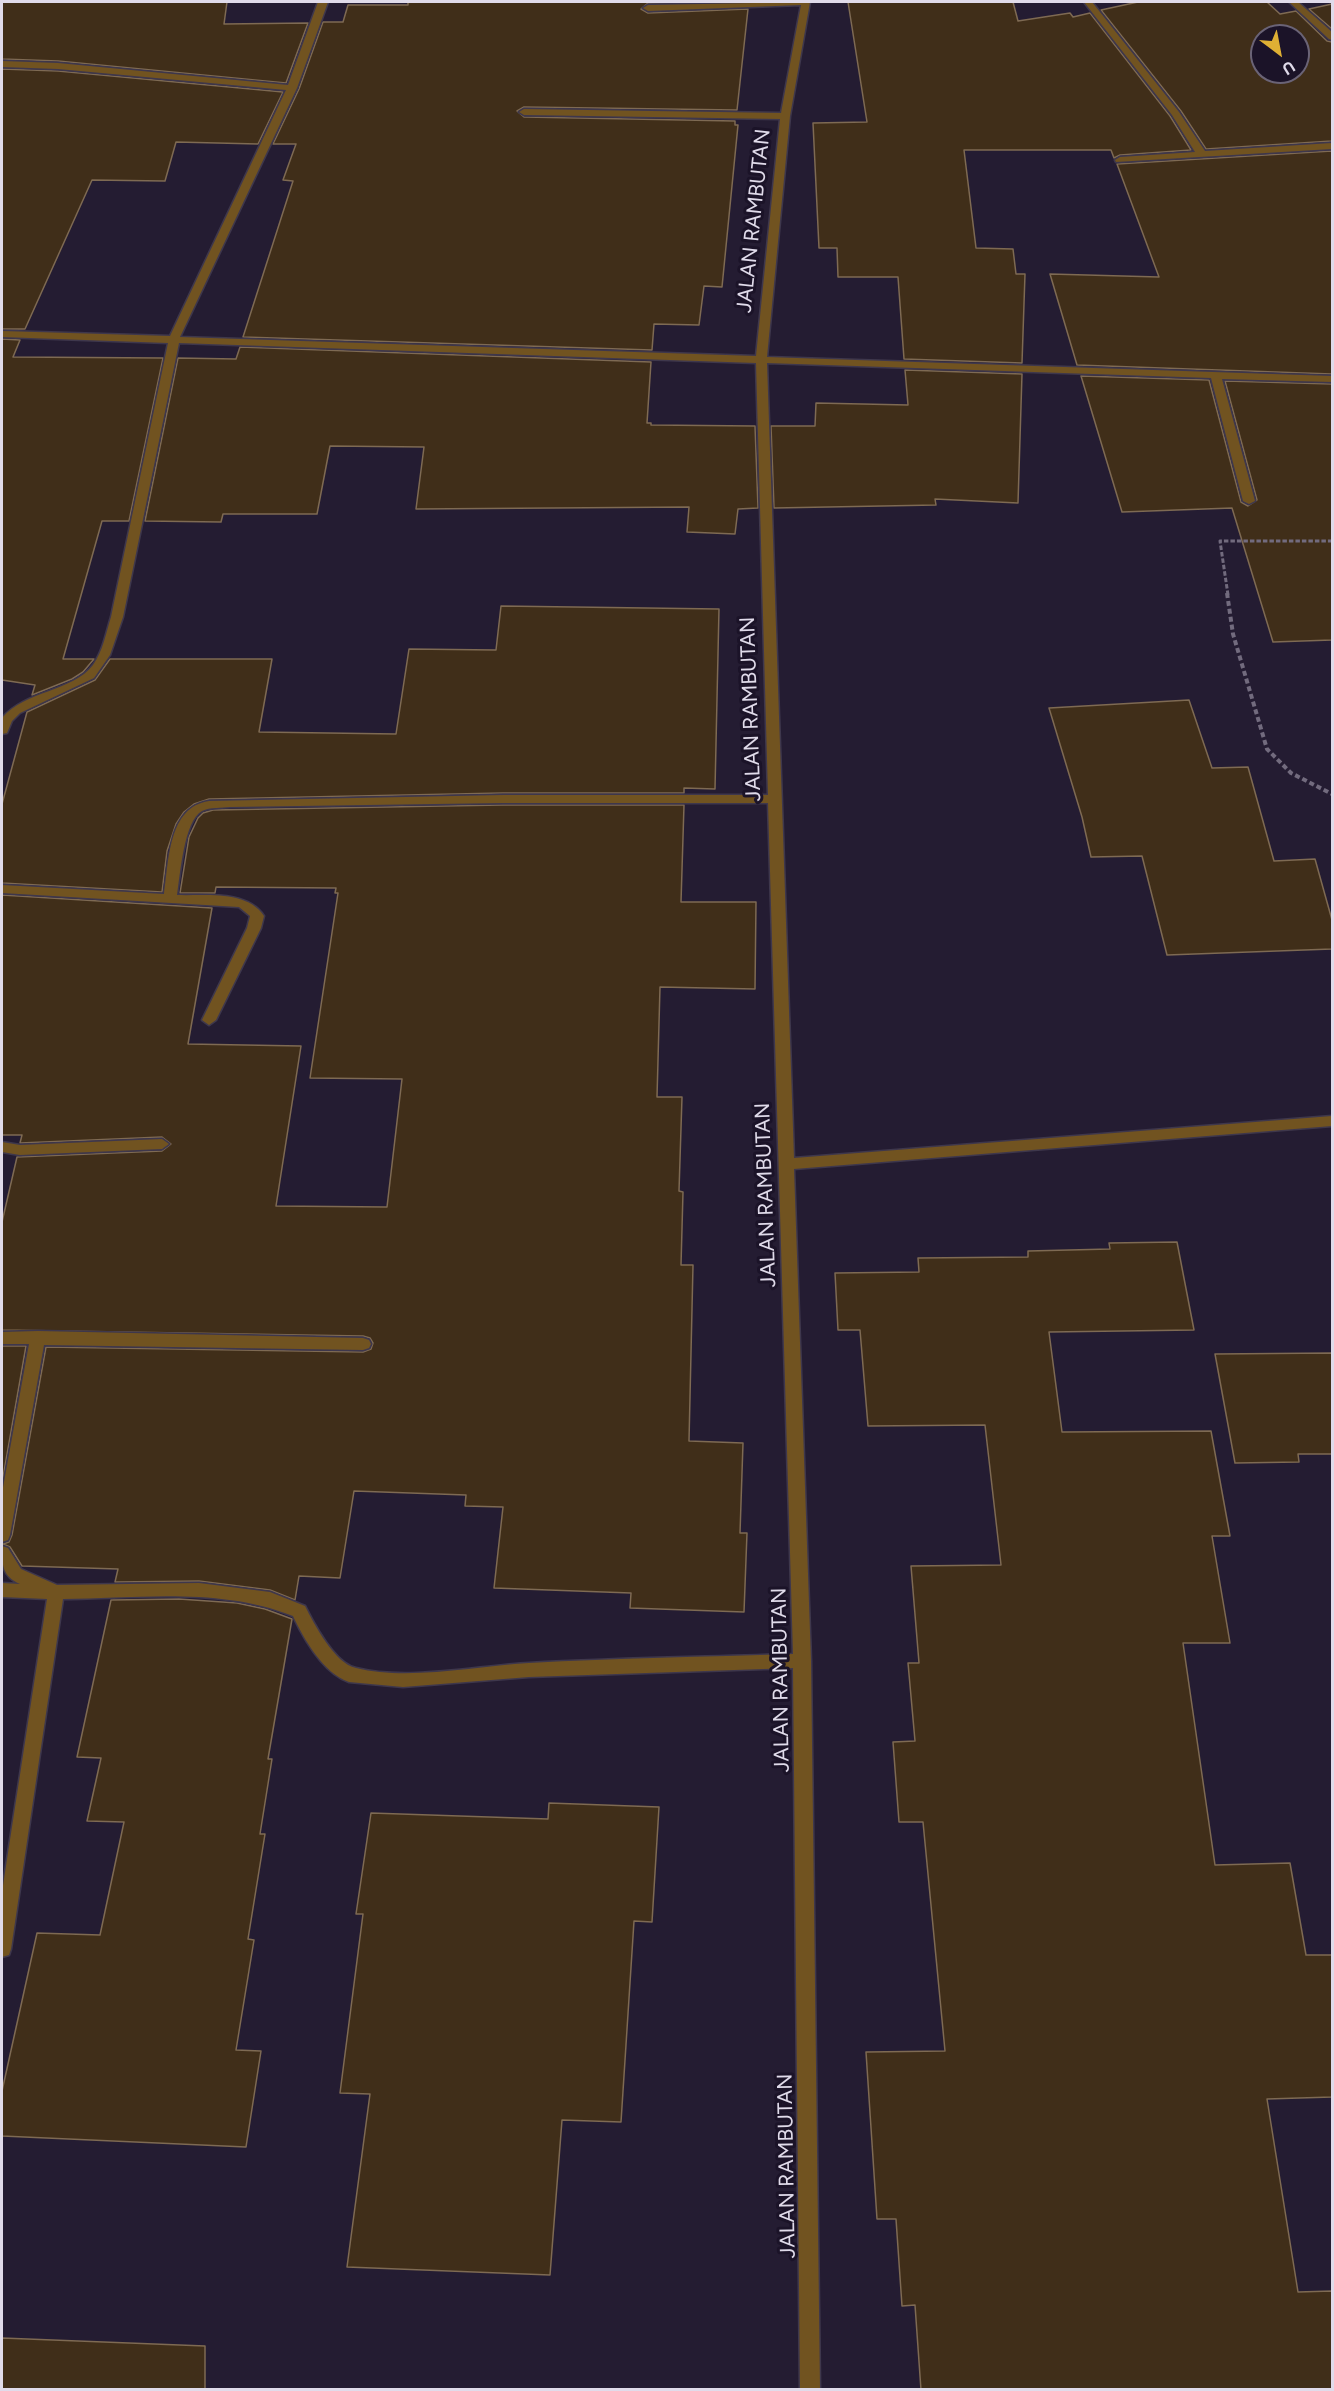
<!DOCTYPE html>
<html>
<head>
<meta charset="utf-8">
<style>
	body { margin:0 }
	#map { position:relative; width:1334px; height:2391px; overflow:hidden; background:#241c32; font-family:Figtree,sans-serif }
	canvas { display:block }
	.frame { position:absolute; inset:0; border:3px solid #e0dbea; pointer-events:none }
	.north { position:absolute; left:1250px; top:24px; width:60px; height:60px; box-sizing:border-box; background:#1b1328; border:2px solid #6a6376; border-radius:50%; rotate:148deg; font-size:16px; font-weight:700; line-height:24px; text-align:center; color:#e0dbea }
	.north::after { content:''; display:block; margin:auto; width:21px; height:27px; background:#dfb034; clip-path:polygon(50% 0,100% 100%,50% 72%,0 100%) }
</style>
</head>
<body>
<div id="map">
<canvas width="1334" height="2391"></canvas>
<div class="frame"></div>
<div class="north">U</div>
</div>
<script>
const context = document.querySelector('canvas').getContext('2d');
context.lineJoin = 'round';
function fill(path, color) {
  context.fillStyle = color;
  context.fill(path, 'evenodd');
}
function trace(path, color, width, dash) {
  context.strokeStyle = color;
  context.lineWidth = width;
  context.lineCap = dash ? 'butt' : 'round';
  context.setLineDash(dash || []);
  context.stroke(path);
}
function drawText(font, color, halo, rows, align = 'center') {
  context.font = font + ' Figtree,sans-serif';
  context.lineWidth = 6;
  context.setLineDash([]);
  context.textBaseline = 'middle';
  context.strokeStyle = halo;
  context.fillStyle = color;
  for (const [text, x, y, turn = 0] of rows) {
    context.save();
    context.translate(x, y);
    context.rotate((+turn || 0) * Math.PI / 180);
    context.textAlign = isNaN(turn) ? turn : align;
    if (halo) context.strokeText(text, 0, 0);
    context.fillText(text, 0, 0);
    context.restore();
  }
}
const building = new Path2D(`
	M2,2H227L224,24L308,23L286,83L58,61L2,59Z
	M408,2H715L648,3L641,9L648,13L748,9L737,110L524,107L517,111L524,117L735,121V125H738L722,287L704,286L699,325L654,324L652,350L243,337L293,181L283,180L296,144H273L299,89L323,22H343L348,5H408Z
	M848,2H1013L1018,21L1070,13L1073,17L1090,13L1170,116L1191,150L1120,155L1114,158L1111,150H964L976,248L1013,249L1016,274H1025L1022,363L904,359L898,277H838L837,248H819L813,123L867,122Z
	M1138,2H1267L1280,14L1296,11L1327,41L1332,42V141L1206,149L1181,111L1101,10ZM1262,36H1298V72H1262Z
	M1332,4V29L1309,9Z
	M2,69L58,71L283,92L258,144L176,142L165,181L92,180L25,329H2Z
	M1332,151V374L1077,365L1050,274L1159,277L1117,164Z
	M2,339L20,340L13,357L163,358L129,521H102L63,659H94L83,672L72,679L32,695L35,685L2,680Z
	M240,347L651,362L647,423H651V425L755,426L758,508L738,509L735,534L687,532L689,507L416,509L424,447L330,446L317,514H223L221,522L145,521L178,358L236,359Z
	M905,370L1022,374L1018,503L935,499L936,505L774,508L771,426H815L816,403L908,405Z
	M1081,376L1209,380L1241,502L1248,506L1257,500L1225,381L1332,384V640L1273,642L1232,508L1122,512Z
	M501,606L719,609L715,789L684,788V793H503L209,799L194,804L184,812L176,824L167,851L162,892L2,883V804L27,712L95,680L110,659H272L259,732L396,734L409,649L496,650Z
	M1189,700L1212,768L1248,767L1274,861L1315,859L1332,920V949L1167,955L1142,856L1091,857L1082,817L1049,708Z
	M503,805H684L681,902H756L755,989L660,987L657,1097H682L679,1191L683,1192L681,1265H693L689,1441L743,1443L740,1533H747L744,1612L630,1608L631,1593L494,1588L503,1507L465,1506L466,1495L354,1491L340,1578L299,1576L295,1600L270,1590L199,1581L115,1582L118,1569L22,1566L10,1547L3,1544L9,1542L12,1535L46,1347L363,1352L371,1349L373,1343L370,1338L363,1336L2,1330V1222L17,1157L162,1151L171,1144L162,1137L20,1143L22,1135H2V895L212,908L188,1044L301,1046L276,1206L387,1207L402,1079L310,1078L338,893H335L336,888L216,887L215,893H180L189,837L198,818L203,813L213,810Z
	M1177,1242L1194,1330L1049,1332L1062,1432L1211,1431L1230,1536H1212L1230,1643H1183L1215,1865L1290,1863L1306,1955H1332V2097L1267,2099L1298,2292L1332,2291V2390H921L915,2305L902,2306L896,2219H877L866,2052L945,2051L923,1822H899L893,1742L915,1741L908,1663H919L911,1566L1001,1565L985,1425L868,1426L860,1330H838L835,1273L919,1272L918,1258L1028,1257V1251L1110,1249L1109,1243Z
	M2,1346H26L2,1483Z
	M1332,1353V1454H1298L1299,1462L1235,1463L1215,1354Z
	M179,1599L237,1603L265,1609L292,1619L268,1759H272L260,1834H265L248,1939L254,1940L236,2050L261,2051L246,2147L2,2136V2091L37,1933L100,1935L124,1822L87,1821L101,1758L77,1757L111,1600Z
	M549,1803L659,1807L652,1922L634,1921L621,2122L562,2120L550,2275L347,2267L370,2094L340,2093L363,1914H356L371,1813L548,1819Z
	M2,2338L205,2346V2390H2Z`);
fill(building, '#402e19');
trace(building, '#7e6a53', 1.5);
const minor = new Path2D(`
	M318,2H328L297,88L180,337L756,356L780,119L524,115L519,112L524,109L781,113L801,5L648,11L643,8L648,5L810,2L790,116L767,357L1332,376V382L1222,379L1255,501L1249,504L1243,501L1211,378L767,363L794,1158L1332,1116V1126L794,1169L811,1661L820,2390H800L793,1668L529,1677L403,1687L349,1682C323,1673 304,1639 293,1616C222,1587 138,1598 63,1599L11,1949L9,1955L2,1957V1892L47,1599L2,1597V1583L20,1584C2,1576 2,1565 2,1546L8,1548L21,1569L57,1585L199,1583L270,1592L305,1606C314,1624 335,1664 356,1668C408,1681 475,1666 529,1663C617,1658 705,1657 793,1654L768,803H503L230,807C222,808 210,807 202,811C184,820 180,876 177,895C206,896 247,890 264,916L261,928L216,1020L209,1025L202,1020L247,928L250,916L239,907L2,893V885L164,894C169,861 168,807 209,801L503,795H768L756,363L179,343L123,617L110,655L94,678L20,713L12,721L7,733L2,734V718C26,690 72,692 93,665C103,651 106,633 111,617L168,343L2,337V331L170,336L286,90L58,69L2,67V61L58,63L288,85Z
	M1084,2H1092L1179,112L1205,151L1332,143V149L1116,162L1115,160L1120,157L1195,152L1172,115Z
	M1289,2H1298L1332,32V40L1329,39Z
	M162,1139L169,1144L162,1149L20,1155L2,1152V1142L20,1145Z
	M38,1331L363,1338L369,1340L371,1344L369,1348L363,1350L44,1345L10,1535L8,1540L2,1542V1493L29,1344H2V1332Z`);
trace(minor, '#3e374c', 3);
trace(new Path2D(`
	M1228,595L1220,541H1332`), '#726b7e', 3, [4.5, 2]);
trace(new Path2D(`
	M1227,593L1233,634L1267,749L1291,773L1332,794`), '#726b7e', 4, [5, 3]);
fill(minor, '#715320');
drawText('21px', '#e0dbea', '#1b1328', [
	["JALAN RAMBUTAN",754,221,-84],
	["JALAN RAMBUTAN",751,709,-92],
	["JALAN RAMBUTAN",766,1195,-92],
	["JALAN RAMBUTAN",781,1680,-91],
	["JALAN RAMBUTAN",787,2166,-91]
]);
</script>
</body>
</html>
